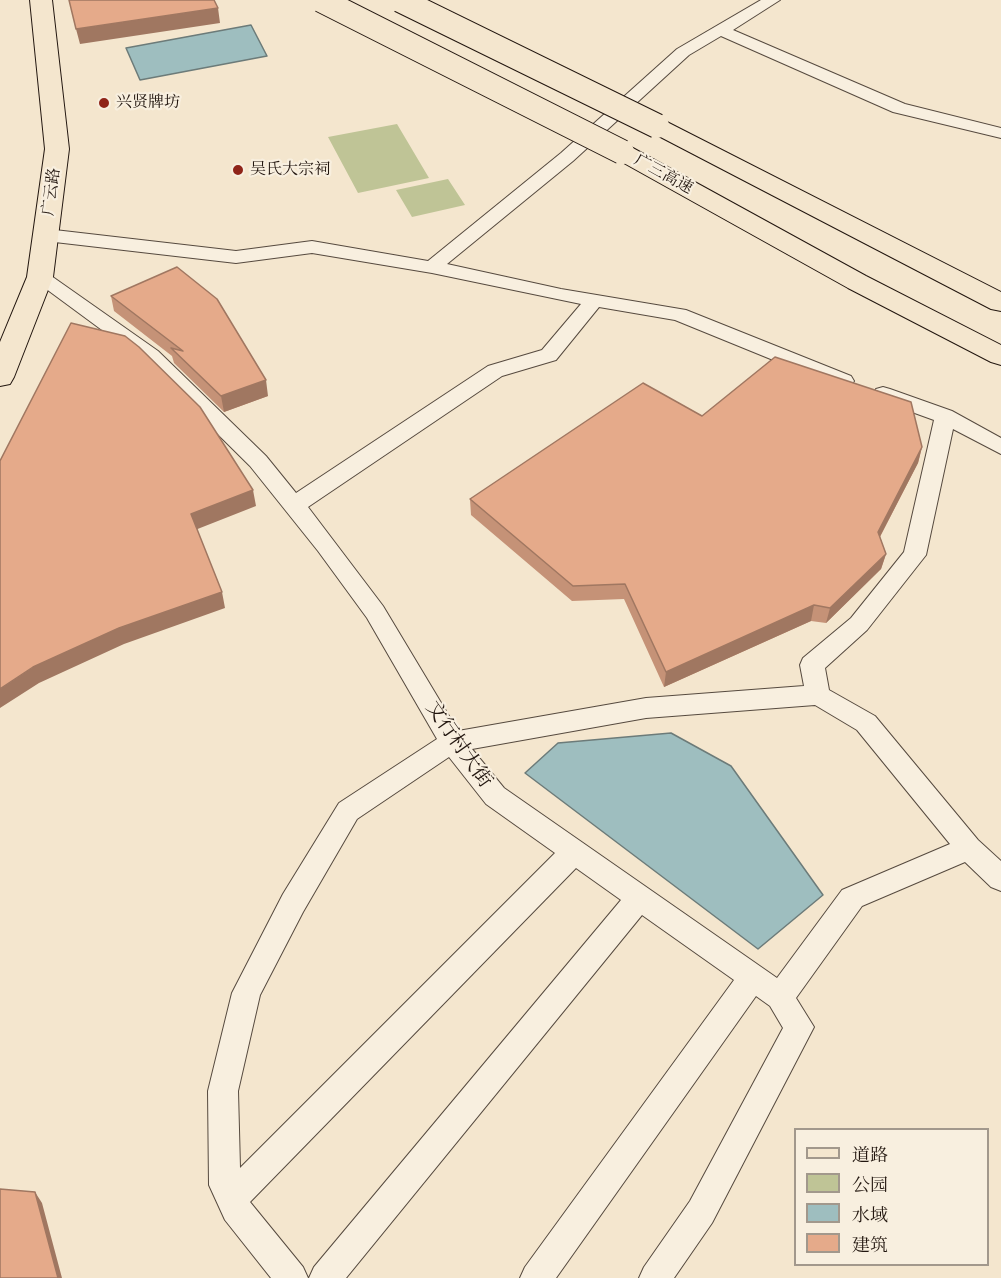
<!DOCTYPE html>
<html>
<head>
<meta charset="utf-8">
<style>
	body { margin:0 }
	#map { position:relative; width:1001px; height:1278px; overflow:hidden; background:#f4e6ce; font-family:"Libre Bodoni","Noto Serif SC",serif }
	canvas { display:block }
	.legend { position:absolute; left:794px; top:1128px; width:195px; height:138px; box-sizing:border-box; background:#f8efdf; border:2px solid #a2988c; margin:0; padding:8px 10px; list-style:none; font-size:18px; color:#22160f }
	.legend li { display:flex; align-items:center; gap:12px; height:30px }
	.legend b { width:30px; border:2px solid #a2988c }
</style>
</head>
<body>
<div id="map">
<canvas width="1001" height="1278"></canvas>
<ul class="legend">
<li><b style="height:8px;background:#f4e6ce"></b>道路</li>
<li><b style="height:16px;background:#bfc496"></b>公园</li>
<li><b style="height:16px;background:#9ebebf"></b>水域</li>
<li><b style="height:16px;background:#e5aa8a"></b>建筑</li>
</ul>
</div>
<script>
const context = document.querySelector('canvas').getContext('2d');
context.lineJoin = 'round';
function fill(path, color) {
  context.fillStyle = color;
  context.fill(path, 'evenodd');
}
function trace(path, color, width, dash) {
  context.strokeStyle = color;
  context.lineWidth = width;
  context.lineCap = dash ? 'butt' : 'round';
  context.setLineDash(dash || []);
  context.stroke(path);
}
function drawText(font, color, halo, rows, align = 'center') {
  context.font = font + ' "Libre Bodoni","Noto Serif SC",serif';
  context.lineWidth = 4.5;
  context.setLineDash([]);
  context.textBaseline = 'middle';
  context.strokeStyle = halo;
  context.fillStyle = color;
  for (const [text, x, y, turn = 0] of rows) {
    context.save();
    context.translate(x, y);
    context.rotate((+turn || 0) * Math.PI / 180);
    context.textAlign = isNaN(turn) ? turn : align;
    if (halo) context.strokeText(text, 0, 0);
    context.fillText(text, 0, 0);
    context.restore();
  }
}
fill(new Path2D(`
	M397,124L429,178L358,193L328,137Z
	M448,179L465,205L412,217L396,190Z`), '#bfc496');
const water = new Path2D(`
	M251,25L267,56L140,80L126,48Z
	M671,733L731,766L823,895L758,949L525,773L558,743Z`);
fill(water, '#9ebebf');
trace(water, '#6c7b79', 1.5);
const street = new Path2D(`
	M761,0H780L733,30L905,104L1001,128V138L893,112L721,36L689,55L573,161L447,264L561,289L686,310L851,376L854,381L851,386L844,388L837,386L675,320L599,307L556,360L502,376L308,507L383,606L458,731L646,698L804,686L800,665L803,658L851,618L904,552L934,420L876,399L873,394L876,389L883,387L890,389L952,411L1001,438V454L953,429L926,555L867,630L825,668L829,690L875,716L978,840L1001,861V891L991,887L965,862L862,906L796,998L814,1027L712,1223L674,1278H639L644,1267L690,1201L783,1028L770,1006L756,996L556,1278H520L525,1267L734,980L642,915L346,1278H309L314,1267L621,900L576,868L250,1202L303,1267L308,1278H271L225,1220L209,1185L208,1091L232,993L283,894L339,803L437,739L367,618L318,551L250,466L144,361L30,277L33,273H47L158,351L266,456L296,493L488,366L542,350L581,304L432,273L312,253L236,263L46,241L39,239L37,235L39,231L46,229L236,251L312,241L428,261L561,153L677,49ZM815,705L857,730L950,844L842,890L777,978L504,788L472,749L646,718ZM449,757L486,804L555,853L240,1168L238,1091L260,995L303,912L357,819Z`);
const primary = new Path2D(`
	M30,0H52L69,149L53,277L14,377L10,384L0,386V342L27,277L45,149Z`);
const highway = new Path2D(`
	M657,119L665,121L1001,292V311L991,309L649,131L645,126L649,121Z
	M622,145L631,147L866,276L1001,345V365L991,362L848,288L613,157L610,152L613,147Z`);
trace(street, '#564a3f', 2);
trace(primary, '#22160f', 2);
trace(highway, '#22160f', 2);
fill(street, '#f8efdf');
fill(primary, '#f4e6ce');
fill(highway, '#f4e6ce');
const highwayBridge = new Path2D(`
	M321,0L622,152
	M400,0L657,126`);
trace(highwayBridge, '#22160f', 26, []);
trace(highwayBridge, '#f4e6ce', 24);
fill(new Path2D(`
	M111,296L268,396L224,412L174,363L172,356L114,311Z
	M702,416L922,447L918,463L880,537L886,554L881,569L826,623L811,621L664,687L624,599L572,601L471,515L470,499Z`), '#c59277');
fill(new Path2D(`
	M218,8L220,23L80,44L76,29Z
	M266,380L268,396L224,412L221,396Z
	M922,447L918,463L874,548L878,532Z
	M253,490L256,506L195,530L191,514Z
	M886,554L881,569L826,623L830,608Z
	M222,592L225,608L124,644L39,683L0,708V689L33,667L119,628Z
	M814,605L811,621L664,687L666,672Z
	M35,1192L42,1203L62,1278H58Z`), '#a07761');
const building = new Path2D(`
	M69,0H214L218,8L76,29Z
	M177,267L217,299L266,380L221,396L171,348L183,351L111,296Z
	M71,323L125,336L139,347L200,407L253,490L191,514L222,592L119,628L33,667L0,689V461Z
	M775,357L911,402L922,447L878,532L886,554L830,608L814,605L666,672L625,584L573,586L470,499L643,383L702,416Z
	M0,1189L35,1192L58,1278H0Z`);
fill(building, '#e5aa8a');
trace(building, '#a07761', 1.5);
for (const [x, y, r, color] of [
	[104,103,6,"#8f2418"],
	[238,170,6,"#8f2418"]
]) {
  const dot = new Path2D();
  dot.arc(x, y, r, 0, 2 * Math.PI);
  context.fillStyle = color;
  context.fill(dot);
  trace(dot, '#f8efdf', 2);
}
drawText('16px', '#22160f', '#f8efdf', [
	["兴贤牌坊",116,103],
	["吴氏大宗祠",250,170]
], 'left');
drawText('16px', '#22160f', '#f8efdf', [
	["广三高速",663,175,29],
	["广云路",52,192,-82]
]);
drawText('20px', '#22160f', '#f8efdf', [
	["文行村大街",458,745,55]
]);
</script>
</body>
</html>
